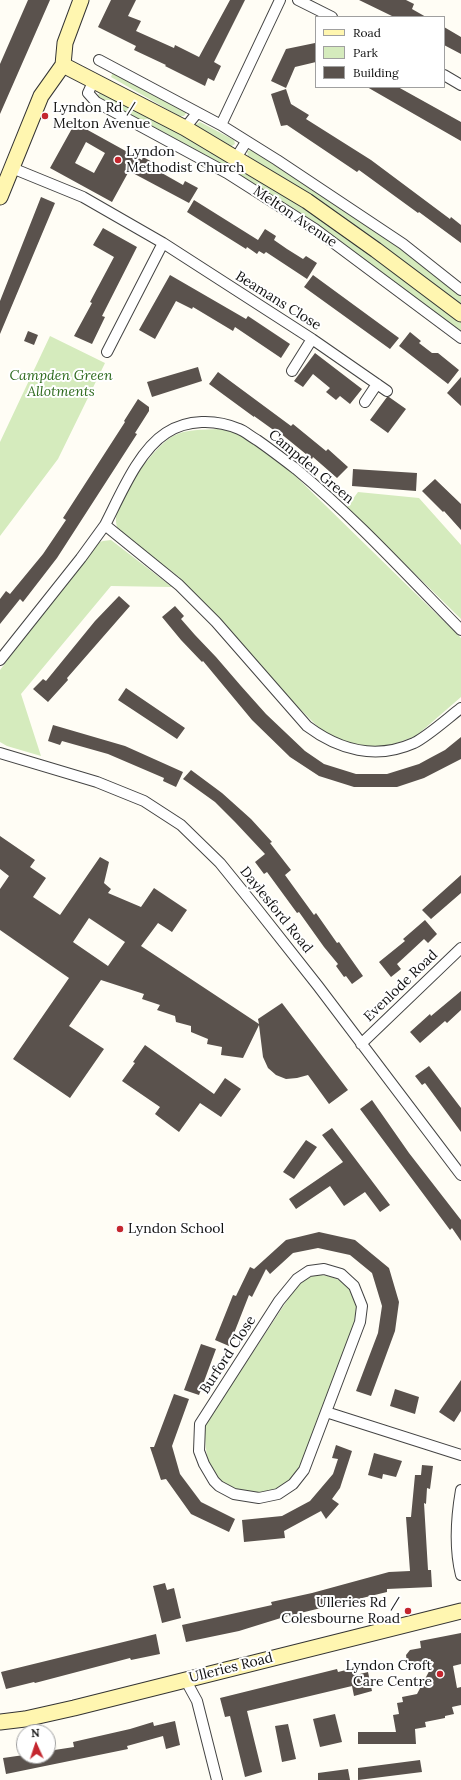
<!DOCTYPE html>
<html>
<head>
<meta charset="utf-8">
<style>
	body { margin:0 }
	#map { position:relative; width:461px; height:1780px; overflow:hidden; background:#fffdf5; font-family:Lora,serif }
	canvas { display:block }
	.legend { position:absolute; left:315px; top:16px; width:130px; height:72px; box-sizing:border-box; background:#fff; border:1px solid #a0a0a0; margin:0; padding:5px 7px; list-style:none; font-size:12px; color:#111 }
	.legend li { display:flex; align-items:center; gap:8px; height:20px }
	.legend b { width:20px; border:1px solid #a0a0a0 }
	.north { position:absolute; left:16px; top:1724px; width:40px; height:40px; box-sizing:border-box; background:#fff; border:1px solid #a0a0a0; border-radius:50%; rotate:357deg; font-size:11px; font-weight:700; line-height:16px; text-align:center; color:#111 }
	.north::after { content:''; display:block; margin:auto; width:14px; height:18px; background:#c4262e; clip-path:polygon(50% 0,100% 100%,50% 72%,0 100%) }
</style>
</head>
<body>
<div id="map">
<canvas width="461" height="1780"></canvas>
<ul class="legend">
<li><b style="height:5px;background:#fff6b0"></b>Road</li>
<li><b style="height:11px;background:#d5ebbd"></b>Park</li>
<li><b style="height:11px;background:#5a524d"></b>Building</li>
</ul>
<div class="north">N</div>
</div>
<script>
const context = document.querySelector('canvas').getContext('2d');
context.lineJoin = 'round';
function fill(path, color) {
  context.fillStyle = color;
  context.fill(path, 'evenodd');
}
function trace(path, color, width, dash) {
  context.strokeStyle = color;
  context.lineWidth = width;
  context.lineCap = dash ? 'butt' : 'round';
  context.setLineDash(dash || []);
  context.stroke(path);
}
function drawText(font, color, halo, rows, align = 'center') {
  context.font = font + ' Lora,serif';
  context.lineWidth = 4;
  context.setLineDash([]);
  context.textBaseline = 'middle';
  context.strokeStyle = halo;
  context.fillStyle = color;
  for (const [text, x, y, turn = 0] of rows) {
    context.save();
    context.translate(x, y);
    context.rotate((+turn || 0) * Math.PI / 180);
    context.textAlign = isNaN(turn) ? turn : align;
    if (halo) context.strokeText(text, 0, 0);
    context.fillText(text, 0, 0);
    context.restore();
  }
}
fill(new Path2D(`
	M113,72L187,112L184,116H179L111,77Z
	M100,92L201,145L269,184L400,273L461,322V333L376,268L305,218L101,101L98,95Z
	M200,122L234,140L235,144L230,147L199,129L195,125Z
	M251,150L345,209L392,242L461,295V305C393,251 322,202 248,156L247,151Z
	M50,336L105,363L58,459L0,536V442Z
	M218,429L235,432L280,461L461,638V697L416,736L388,746L353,747L325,734L274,683L179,577L118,530C116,524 115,519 117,512C121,492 155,446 173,436C186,429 203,430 218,429Z
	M358,492L419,498L461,545V619L347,507Z
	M111,540L172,587L111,586L21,694L41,756L7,746L0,742V670L95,544L103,541Z
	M315,1275C334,1274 351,1283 356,1303C357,1309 354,1318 354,1325L300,1468C295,1474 290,1481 283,1485C260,1500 223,1494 211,1467C205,1454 205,1440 205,1425L292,1293L304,1279Z`), '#d5ebbd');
fill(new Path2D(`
	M28,0H50L0,114V64Z
	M111,0H136L128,16L141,21L136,31L174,48L175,45L199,57L230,0H245L214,62L221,66L214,81L208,78L205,86L165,66L166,65L134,50L136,46L98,27Z
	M359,0H406L414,4L412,9L426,17H394Z
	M444,27L461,37V54L444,45Z
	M315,43L316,62L295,67L286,88L271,81L286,49Z
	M367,87H398L461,122V141Z
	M286,89L291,104L309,115L306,119L371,160L450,219L451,217L461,225V243L419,212L418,213L359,170L357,172L287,125L281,126L271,94Z
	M75,123L142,160L143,157L156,164L153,168L183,185L185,181L198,188L189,203L129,171L112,202L50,168ZM86,142L105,153L94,173L75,163Z
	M41,197L55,203L0,334V301Z
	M194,200L258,240L265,229L276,236L274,240L287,249L303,259L306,256L317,263L307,279L266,252L264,254L259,251L257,254L247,247L246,249L187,212Z
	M103,228L137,247L102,316L105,317L92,344L74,336L92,303L90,302L114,257L93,245Z
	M170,275L246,319L248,316L290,344L281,358L235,327L233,331L193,307L192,309L176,301L155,339L139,330Z
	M313,275L399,338L390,349L304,287Z
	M28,331L38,335L34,345L24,341Z
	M410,332L421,341L419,343L432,353H438L459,370L448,384L399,346Z
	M315,353L362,389L350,404L340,396L336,400L326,392L330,388L313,374L303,387L294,381Z
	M198,367L202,381L152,397L147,382Z
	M218,372L291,426L293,424L326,451L328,449L348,467L337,478L313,457L312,459L280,433L279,434L254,416V417L209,384Z
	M461,377V406L447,393Z
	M387,397H389L406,409L388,433L370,420Z
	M138,399L149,407V411L135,433L137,434L57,558L23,602L20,599L0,624V599L6,591L10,594L43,554L66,520L63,518L125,422L124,421Z
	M353,469L417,473L416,491L352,486Z
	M435,479L461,504V530L444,511L443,512L422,491Z
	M119,596L130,606L68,677L67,678L68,680L48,702L33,689L43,679L46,681L95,621Z
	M175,606L184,616L181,619L195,635L216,657L241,686L266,714L305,751L324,764L356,774H387L419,764L430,758L445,750L461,737V759L424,778L397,787H354L319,776L290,757L252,720L203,661L202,662L181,640L162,617Z
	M126,688L185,728L177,739L118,700Z
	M53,725L125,746L183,772L176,787L163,781L164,778L108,754L62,741L60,745L48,741Z
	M191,770L222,793L251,819L272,842L270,843L291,870L285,875L314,915L316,913L337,943L339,942L363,976L352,984L346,976L344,977L336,966L338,964L324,947L299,912L297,913L267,872L264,874L255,862L265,854L235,822L215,802L183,779Z
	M0,836L35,860L30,867L46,878L33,897L60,915L100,857L109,862L104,883L111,889L108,893L141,907L154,888L187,910L172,932L158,923L141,946L259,1024L258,1019L282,1003L348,1090L329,1104L308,1075L297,1078L286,1079L276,1075L268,1068L263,1057L259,1025L243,1058L221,1055L222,1047L207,1044L208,1039L191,1032V1026L176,1022L175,1016L157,1010L160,1005L142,999L144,994L101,980L69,1026L104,1049L70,1098L13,1059L69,978L0,930V889L9,876L0,869ZM89,918L125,942L108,966L73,942Z
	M461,875V893L431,919L422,910Z
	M425,920L437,934L428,943L424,939L410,952L397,964L401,969L391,977L379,962L405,941L403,939Z
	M461,991V1010L447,1023L445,1021L420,1043L410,1032L430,1014L431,1016Z
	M145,1045L214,1094L225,1078L241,1089L221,1117L200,1103L179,1132L155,1114L160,1107L122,1081L135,1063L133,1062Z
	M429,1066L461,1108V1132L425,1083L422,1085L415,1076Z
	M372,1100L409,1153L461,1220V1241L452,1228L450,1230L427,1199L360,1109Z
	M332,1128L390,1205L380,1212L365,1192L344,1206L330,1186L296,1209L289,1199L343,1162L322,1135Z
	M306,1140L317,1147L294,1179L283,1172Z
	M319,1232L355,1240L389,1268L399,1302L395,1331L371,1396L356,1391L378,1333L382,1306L372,1273L350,1255L318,1248L293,1253L270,1274L266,1269L252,1297L249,1295L229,1346L215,1340L233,1295L236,1296L250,1267L254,1269L286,1240Z
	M201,1344L216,1349L199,1395L184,1390Z
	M461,1380V1411L454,1422L439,1412Z
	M395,1389L419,1397L415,1414L390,1406Z
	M174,1394L189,1399L172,1446L180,1474L201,1502L235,1519L229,1532L191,1514L166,1479L161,1480L150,1447H154Z
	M336,1445L352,1451L340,1488L332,1499L339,1504L326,1519L321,1511L284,1531L285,1538L244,1542L242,1520L282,1516L310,1501L333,1474L338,1459L332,1458Z
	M374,1453L402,1461L396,1477L383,1474L382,1479L368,1475Z
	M422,1465L433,1466L430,1489L427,1488L426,1504L424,1503L428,1570H431L432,1587L387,1589V1592L284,1617L239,1631L186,1642L182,1625L272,1605L271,1602L312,1593L389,1572L410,1571L406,1517H411L415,1475H421Z
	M165,1583L167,1590L174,1588L181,1618L162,1623L153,1586Z
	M461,1633V1664L453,1666L457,1688L461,1687V1705L452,1707L454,1714L445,1716V1718L425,1722L426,1727L415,1729L416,1744H358V1732H396L393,1715L399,1714L397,1703L403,1702L402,1697L417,1694L434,1662L413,1666L407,1662L406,1655L410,1650L421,1648L420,1641Z
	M156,1634L160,1654L131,1660L130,1658L35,1683L34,1682L6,1689L1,1672Z
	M354,1668L356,1675L368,1672L372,1691L354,1696L352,1686L247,1711L262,1772L245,1777L230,1716L225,1717L220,1698L337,1669L338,1672Z
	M335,1714L342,1742L320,1747L313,1719Z
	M175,1721L180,1745L166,1749L163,1736L127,1746L128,1749L6,1774L3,1758L24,1755L48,1756V1751L74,1747L73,1742L130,1729L153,1722L154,1726Z
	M288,1724L296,1759L282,1762L275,1726Z
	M420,1760L422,1772L358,1780V1768Z
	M348,1769L350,1780H318V1773Z`), '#5a524d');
const street = new Path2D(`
	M298,0L332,17
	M99,60L221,125L277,160L403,244L461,290
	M444,75L461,85
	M93,82L88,93L96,102L227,173L315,229L461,338
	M221,125L280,0
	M185,128L197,113
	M236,158L246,142
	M12,168L83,197L163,243L312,339L387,391
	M107,352L163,243
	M292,371L312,339
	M365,402L377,384
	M461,630C407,575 355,518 296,469C283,459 270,449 257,440C251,437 245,431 239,429C216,419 187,419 166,433C138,451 120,496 105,525L179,585L216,622L307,726C339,750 376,760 414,743C428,736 448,718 461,708
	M0,660L81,558L105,525
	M0,753L97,782L144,801L181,825L220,863L254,905L318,986L461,1175
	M361,1044L461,948
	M324,1269L341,1274L354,1286L362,1306L360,1322L304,1470L293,1484L278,1494L259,1498L234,1494L219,1486L214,1481L204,1464L199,1451L200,1424L279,1301L297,1279L309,1271Z
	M326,1412L461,1455
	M461,1490C456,1519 454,1547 461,1575
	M185,1679L197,1701L217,1780`);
const secondary = new Path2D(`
	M63,65L185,128L307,201L376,250L461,314
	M0,197L41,96L63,65L65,43L81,0
	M0,1722L25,1719L74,1708L461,1611`);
trace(street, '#444', 12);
trace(secondary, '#333', 17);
trace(street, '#fff', 10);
trace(secondary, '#fff6b0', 15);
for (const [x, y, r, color] of [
	[45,116,4,"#c4262e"],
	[118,160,4,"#c4262e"],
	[120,1229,4,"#c4262e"],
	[408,1611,4,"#c4262e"],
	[440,1674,4,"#c4262e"]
]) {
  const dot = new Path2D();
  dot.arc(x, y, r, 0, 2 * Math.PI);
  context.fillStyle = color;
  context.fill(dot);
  trace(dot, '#fff', 1.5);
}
drawText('14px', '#111', '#fff', [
	["Lyndon Rd /",53,108],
	["Melton Avenue",53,124],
	["Lyndon",126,152],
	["Methodist Church",126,168],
	["Lyndon School",128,1229],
	["Ulleries Rd /",400,1603,"right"],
	["Colesbourne Road",400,1619,"right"],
	["Lyndon Croft",432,1666,"right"],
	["Care Centre",432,1682,"right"]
], 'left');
drawText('14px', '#111', '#fff', [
	["Melton Avenue",295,217,34],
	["Beamans Close",278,301,32],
	["Campden Green",311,467,40],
	["Daylesford Road",276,910,51],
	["Evenlode Road",401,986,-44],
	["Burford Close",228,1355,-57],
	["Ulleries Road",231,1668,-14]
]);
drawText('italic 14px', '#2f6b1f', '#fff', [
	["Campden Green",61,376],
	["Allotments",61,392]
]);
</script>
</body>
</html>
